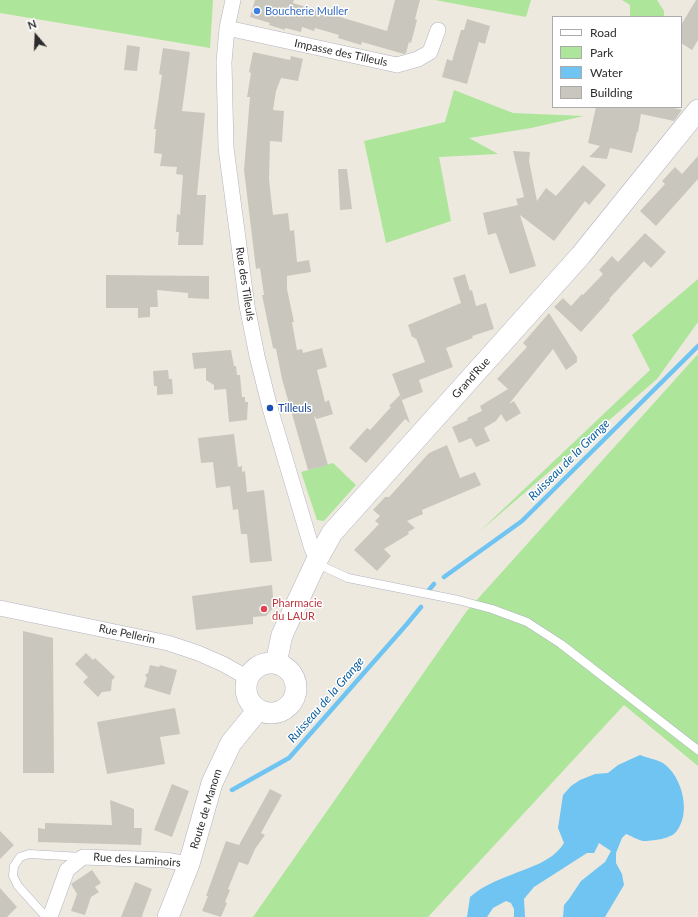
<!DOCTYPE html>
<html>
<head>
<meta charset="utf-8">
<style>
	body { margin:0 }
	#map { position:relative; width:698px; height:917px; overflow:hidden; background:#eee9df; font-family:Lato,sans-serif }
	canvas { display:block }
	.legend { position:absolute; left:552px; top:16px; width:130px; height:92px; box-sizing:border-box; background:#fff; border:1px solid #ababab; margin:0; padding:5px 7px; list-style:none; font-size:12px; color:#2c2c2c }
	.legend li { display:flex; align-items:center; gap:8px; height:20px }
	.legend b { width:20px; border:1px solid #ababab }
	.north { position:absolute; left:16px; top:16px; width:40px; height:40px; -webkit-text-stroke:3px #fff; paint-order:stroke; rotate:341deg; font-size:11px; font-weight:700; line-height:16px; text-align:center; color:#2c2c2c }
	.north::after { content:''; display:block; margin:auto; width:14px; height:18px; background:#2c2c2c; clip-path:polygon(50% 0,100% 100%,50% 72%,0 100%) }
</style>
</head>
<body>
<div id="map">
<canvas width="698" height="917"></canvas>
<ul class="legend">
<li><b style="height:5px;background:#fff"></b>Road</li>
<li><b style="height:11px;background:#ade59a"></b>Park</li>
<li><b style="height:11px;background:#70c4f1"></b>Water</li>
<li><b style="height:11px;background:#c9c7bd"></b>Building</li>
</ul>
<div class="north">N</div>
</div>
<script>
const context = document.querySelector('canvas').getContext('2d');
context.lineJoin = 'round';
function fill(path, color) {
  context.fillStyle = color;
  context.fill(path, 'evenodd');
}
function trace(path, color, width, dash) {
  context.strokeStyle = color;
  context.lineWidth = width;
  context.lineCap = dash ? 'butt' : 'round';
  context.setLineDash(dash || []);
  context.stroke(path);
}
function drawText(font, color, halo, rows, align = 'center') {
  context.font = font + ' Lato,sans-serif';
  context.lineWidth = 3;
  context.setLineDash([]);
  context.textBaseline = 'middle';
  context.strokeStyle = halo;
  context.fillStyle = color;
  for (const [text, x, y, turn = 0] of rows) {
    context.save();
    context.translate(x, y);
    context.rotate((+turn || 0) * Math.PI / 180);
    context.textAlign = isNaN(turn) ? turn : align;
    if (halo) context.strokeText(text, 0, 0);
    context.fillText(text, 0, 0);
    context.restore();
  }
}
fill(new Path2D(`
	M0,0H213L210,48L0,13Z
	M435,0H531L526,17Z
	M622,0H657L664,11V17H630V5Z
	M454,90L513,113L584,116L531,128L469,138L498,154L439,157L451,221L386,243L364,141L445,122Z
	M698,279V322L657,379L479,532L650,370L632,335Z
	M698,354V766L624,705L428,917H253L466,612Z
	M333,463L356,485L324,521L317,520L301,472Z`), '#ade59a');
fill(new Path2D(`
	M640,755C647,758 656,759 663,763C682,776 692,813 676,832C670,839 652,841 643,841C638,840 631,836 626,834L622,838L616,853V863L622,874L624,885L605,917H563L564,905L569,899L581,881L605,862L611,851L599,843L594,853H587L534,887L524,899L525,917H514V909L511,903L506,901L493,908L487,917H467L470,897C481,887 497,880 511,875C530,867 552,862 564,843L558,828L563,795L571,786L580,780L595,774L608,773L618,765Z`), '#70c4f1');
trace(new Path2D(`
	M444,577L522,521L698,346
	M428,591L434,584
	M232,790L289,758L407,624L421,607`), '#70c4f1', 4.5);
fill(new Path2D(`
	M255,0H294L293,3L387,31L395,0H420L415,19L417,20L411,43L409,42L406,53L404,54L362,42L361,45L338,38L339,35L315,28L314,31L302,27L301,32L285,28V30L269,25L270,23L250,17Z
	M696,0H698V40L692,50L681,43V25Z
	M467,19L490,26L485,44L479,42L467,84L442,77L447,59L452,61L461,30H464Z
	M127,45L140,47L137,71L124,70Z
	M163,48L190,52L182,111L205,113L197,195H206L203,245H178L179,232H176L177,214L180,215L183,175L176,174L177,167L160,166L162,154L154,153L156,129H154L162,75L159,74Z
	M253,52L290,60L291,56L303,59L298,81L281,78L276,91L273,110L284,111L282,142L270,141L269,179L273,215L288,213L290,231L294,230L297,262L309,260L311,272L287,276V289L294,322H292L297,350L302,349L303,353L322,348L327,367L317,370L325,402L329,400L333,414L317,419L314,416L328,465L308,470L282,379L276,349L273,348L262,295H264L260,268L256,269L244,170L250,97H247L251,73L249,72Z
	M596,107H670L682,110L674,121L641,114L638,132H637L632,153L610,148L607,159L589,157L600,146L588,143Z
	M513,151L530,152L529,161L537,201L546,188L556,196L583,165L606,185L589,205L585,201L554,241L520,215L536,266L510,274L496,233L488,235L483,213L518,205L516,199L524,197Z
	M698,156V179L656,226L640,211L665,184L662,181L675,167L682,174Z
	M338,169H347L352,209L340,210Z
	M645,233L666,252L651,268L644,261L609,299L610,300L581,332L554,307L563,298L571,306L582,294L583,295L603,274L599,270L612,256L618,262Z
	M465,274L470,291L472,290L476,306L486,303L494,329L472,336L473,338L446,348L453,367L419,380L423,392L402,400L392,374L425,362L416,338L414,339V337H412L408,325L461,303L453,278Z
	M106,275L209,276V299L188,298V293L157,290L158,307H150V317L138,318V308H106Z
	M549,313L577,357V362L566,370L553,349L509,404L514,401L521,413L506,422L501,414L496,421L484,428L490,441L476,447L471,438L459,443L452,427L468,420L467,418L482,411L480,406L508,389L497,379L527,347L523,343Z
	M231,350L234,366H236L237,375H240L242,397H245V402H248L247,420L229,422L226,389L214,390V385L206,380V368L194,369L192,353Z
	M168,370L169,379H172L173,394L157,395V386H154L153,371Z
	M400,395L410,423L405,419L366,463L349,448L367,428L370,430L391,407L389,406Z
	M234,434L238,467L242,466V472L245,471L247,492L264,490L272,561L250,563L247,534H241L238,509L233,510L230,486L216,488L213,462L201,463L198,438Z
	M447,445L460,478L475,472L481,485L422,510L423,514L407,521L415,528L408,532L409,534L384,549L391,556L377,571L354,550L379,524L375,521L380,516L373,510L385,497H389L429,453Z
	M272,585L274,607L266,616L253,617V624L196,630L192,596Z
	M23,631L53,638L54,773H23Z
	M86,653L93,660L95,658L115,677L112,680L111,691L102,692L98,697L83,682L88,677L75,664Z
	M150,665L159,667L160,665L177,670L170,695L144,687L147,678L145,675L148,673Z
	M175,708L180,734L160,737L165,764L107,774L97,722Z
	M172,784L189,791L172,837L154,830Z
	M270,789L282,795L261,833L265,835L255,849L248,865L239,862L228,889L230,890L225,902L227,903L221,917L202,911L208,896H206L226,841L239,845Z
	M110,800L134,809V828H142L141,845L38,842V828L45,829V823L112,825Z
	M0,831L14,845L0,859Z
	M92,870L101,883L95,887L99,892L91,897L85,915L71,911L77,894L71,884Z
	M135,882L152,889L143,913L142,917H121Z
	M0,888L17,907L7,917H0Z`), '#c9c7bd');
const lane = new Path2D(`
	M317,560L322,566L348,578L458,600L492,609L527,622L561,644L698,750
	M46,917L18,886L13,876L14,866L20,857L29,854L83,857`);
const street = new Path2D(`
	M233,0L227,28L224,62L226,148L247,306L257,356L270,408L312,549L317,560
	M227,28L397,65L418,59L430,52L438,30
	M0,608L168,643L198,653L223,664L248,678
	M50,917L67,870L83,857L165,860L189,864`);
const secondary = new Path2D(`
	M276,663L282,635L317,560L332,533L581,255L698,110
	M246 688a25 25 0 1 1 50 0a25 25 0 1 1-50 0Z
	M168,917L189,864L212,783L231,743L253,716L255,708`);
trace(lane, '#b2b3c0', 9);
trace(street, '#b2b3c0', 16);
trace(secondary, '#b2b3c0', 22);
trace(lane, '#fff', 8);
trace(street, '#fff', 15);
trace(secondary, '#fff', 21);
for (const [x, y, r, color] of [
	[257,11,4,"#3f7fe0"],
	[270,408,4,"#1a4fb4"],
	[264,609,4,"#e0444e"]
]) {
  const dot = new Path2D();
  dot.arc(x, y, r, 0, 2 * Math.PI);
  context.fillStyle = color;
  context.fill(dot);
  trace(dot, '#fff', 1.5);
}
drawText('11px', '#366cbe', '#fff', [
	["Boucherie Muller",265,11]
], 'left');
drawText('11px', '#2c2c2c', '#fff', [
	["Impasse des Tilleuls",341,53,12],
	["Rue des Tilleuls",245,284,81],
	["Grand'Rue",471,378,-48],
	["Rue Pellerin",127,634,12],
	["Route de Manom",206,809,-73],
	["Rue des Laminoirs",137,860,4]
]);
drawText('11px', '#164399', '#fff', [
	["Tilleuls",278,408]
], 'left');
drawText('11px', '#be3a42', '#fff', [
	["Pharmacie",272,603],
	["du LAUR",272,616]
], 'left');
drawText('italic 12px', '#0b60a2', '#fff', [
	["Ruisseau de la Grange",569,460,-45],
	["Ruisseau de la Grange",326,700,-49]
]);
</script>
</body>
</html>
